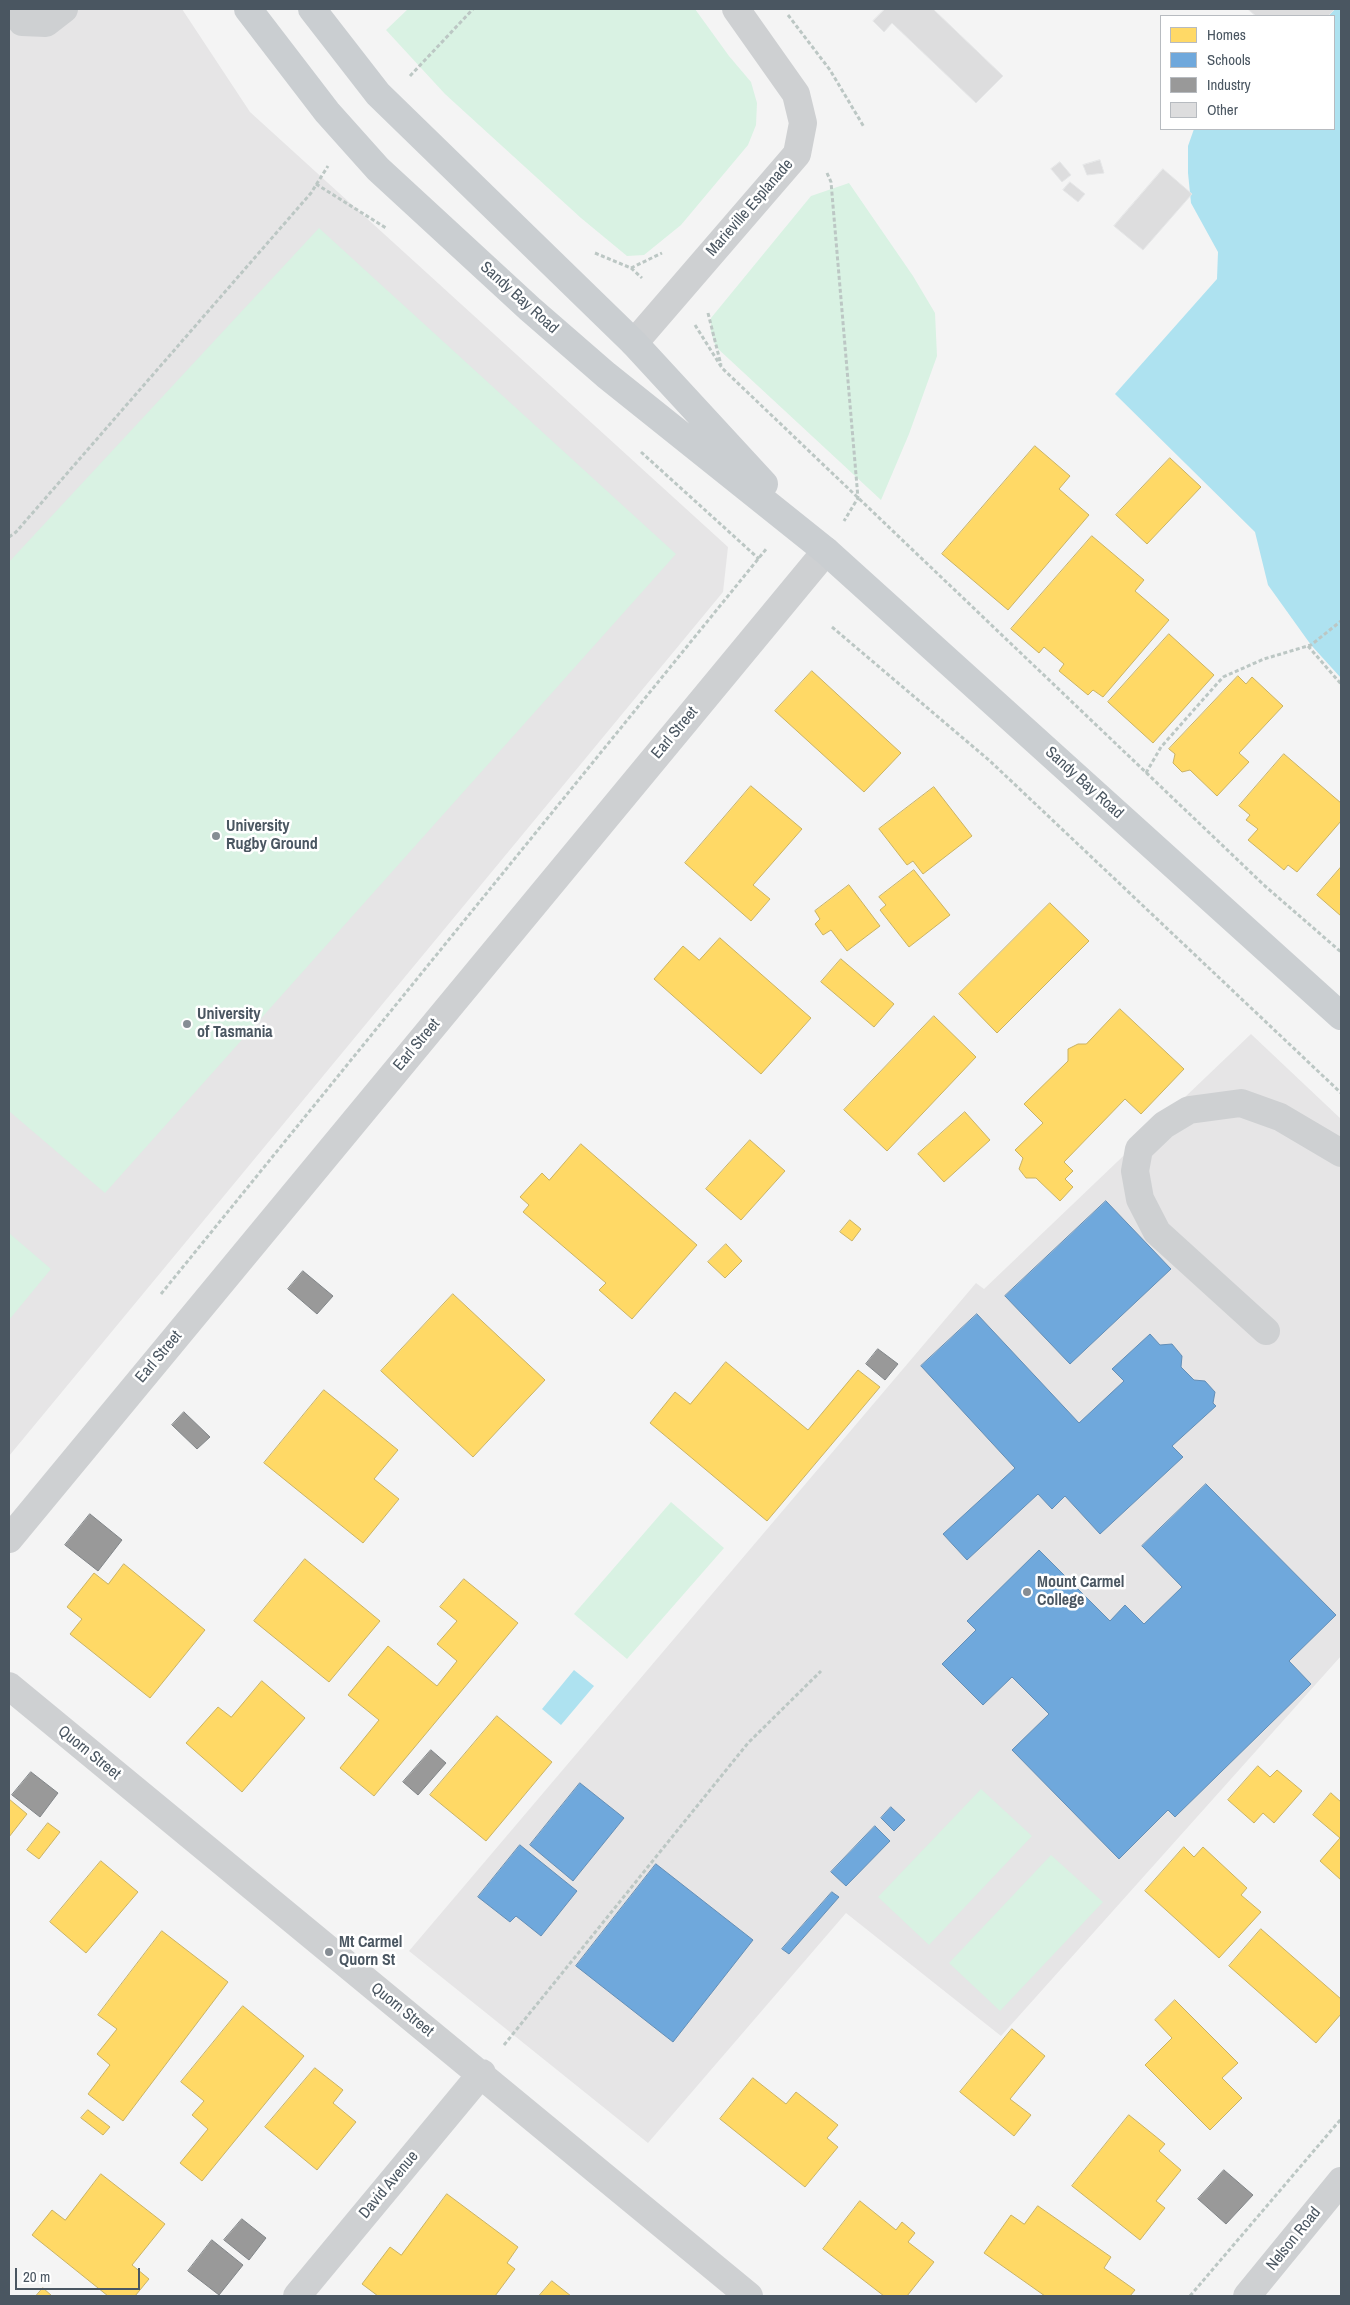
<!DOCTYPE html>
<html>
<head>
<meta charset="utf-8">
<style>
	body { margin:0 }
	#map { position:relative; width:1350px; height:2305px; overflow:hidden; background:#f4f4f4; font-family:"Archivo Narrow",sans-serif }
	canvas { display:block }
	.frame { position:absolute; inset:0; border:10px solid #4a5661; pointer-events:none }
	.legend { position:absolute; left:1160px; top:15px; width:175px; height:115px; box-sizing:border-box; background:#fff; border:1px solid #b7bbc0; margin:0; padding:6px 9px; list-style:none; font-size:15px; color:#4a5661 }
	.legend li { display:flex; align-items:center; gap:10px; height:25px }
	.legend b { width:25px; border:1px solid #b7bbc0 }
	.scale { position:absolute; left:15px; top:2268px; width:125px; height:22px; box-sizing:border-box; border:2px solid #4a5661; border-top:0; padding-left:6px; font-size:15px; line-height:18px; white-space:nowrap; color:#4a5661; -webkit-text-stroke:4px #fff; paint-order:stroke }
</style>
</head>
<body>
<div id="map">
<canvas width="1350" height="2305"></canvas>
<div class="frame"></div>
<ul class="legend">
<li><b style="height:14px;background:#ffd966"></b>Homes</li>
<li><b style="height:14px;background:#6fa8dc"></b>Schools</li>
<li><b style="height:14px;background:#999"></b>Industry</li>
<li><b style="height:14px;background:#ddddde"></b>Other</li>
</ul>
<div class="scale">20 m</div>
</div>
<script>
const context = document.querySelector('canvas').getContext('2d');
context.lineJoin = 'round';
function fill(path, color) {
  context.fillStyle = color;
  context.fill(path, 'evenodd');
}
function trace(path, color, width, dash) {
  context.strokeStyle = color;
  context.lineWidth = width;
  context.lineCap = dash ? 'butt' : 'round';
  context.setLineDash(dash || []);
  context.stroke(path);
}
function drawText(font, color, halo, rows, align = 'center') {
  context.font = font + ' "Archivo Narrow",sans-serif';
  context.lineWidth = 5;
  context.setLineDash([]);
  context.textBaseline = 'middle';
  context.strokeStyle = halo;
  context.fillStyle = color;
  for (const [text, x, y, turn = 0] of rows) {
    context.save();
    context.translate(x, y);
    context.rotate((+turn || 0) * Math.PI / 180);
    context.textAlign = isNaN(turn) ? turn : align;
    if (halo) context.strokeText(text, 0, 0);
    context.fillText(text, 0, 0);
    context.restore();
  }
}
fill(new Path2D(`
	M9,9H182L250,112L728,547L723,592L9,1456Z
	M1251,1034L1341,1119V1656L1001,2036L846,1913L648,2143L409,1951L976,1283L984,1289Z`), '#e6e5e6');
fill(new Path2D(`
	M408,9H695L729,56L751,82L757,103L756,125L748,145L681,225L644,255L627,256L581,218L445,94L386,30Z
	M849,183L913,276L935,313L937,356L909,434L881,500L716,347L711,332V318L811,196Z
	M319,228L676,554L105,1193L9,1111V562Z
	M9,1233L51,1269L9,1320Z
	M671,1502L724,1548L627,1659L574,1614Z
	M981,1789L1032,1836L929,1945L878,1897Z
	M1051,1855L1103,1902L1000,2011L949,1963Z`), '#d9f2e3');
fill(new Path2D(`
	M1285,9H1341V678L1311,645L1268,585L1255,532L1115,394L1217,279L1218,252L1191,203L1188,173V146L1194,129H1334V16H1279Z
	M574,1670L594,1686L561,1725L542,1709Z`), '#aee2f0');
const homes = new Path2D(`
	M1035,446L1070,476L1059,489L1089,515L1008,610L942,554Z
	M1170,458L1201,487L1147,544L1116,515Z
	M1092,536L1144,580L1135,591L1169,620L1103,697L1093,690L1088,695L1059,671L1064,664L1044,647L1039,653L1011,629Z
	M1169,634L1214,675L1153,743L1108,702Z
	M812,671L901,753L864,792L775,711Z
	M1238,676L1246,684L1252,677L1283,706L1239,753L1249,762L1217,796L1190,770L1182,772L1173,763L1175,754L1169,749Z
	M1284,754L1341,803V821L1297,872L1288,865L1284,870L1248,840L1258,829L1246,820L1250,815L1239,806Z
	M751,786L802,829L753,885L770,899L751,921L685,863Z
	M934,787L972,836L923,874L913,861L907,865L879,829Z
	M1341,867V916L1317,895Z
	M914,870L950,915L909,947L880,910L886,905L879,897Z
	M849,885L880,926L847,951L831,930L823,935L815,924L820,919L815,911Z
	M1050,903L1089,941L997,1033L959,994Z
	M720,938L811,1018L761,1074L654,979L683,946L699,960Z
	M841,959L894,1004L874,1027L821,982Z
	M1120,1009L1184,1069L1141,1114L1125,1099L1064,1162L1073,1171L1065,1179L1073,1187L1060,1201L1036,1178H1026L1019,1169L1023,1158L1015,1150L1043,1123L1024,1104L1068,1061V1049L1078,1044H1086Z
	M934,1016L976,1057L887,1151L844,1110Z
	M965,1112L990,1140L944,1182L918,1154Z
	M750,1140L785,1171L741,1220L706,1189Z
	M581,1144L697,1245L632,1319L599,1290L606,1283L523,1212L529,1205L520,1197L542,1173L549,1180Z
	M850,1220L861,1229L852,1241L840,1232Z
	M726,1244L742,1261L725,1278L708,1262Z
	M453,1294L545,1380L473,1457L381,1371Z
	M726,1362L808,1430L858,1370L880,1387L767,1521L650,1423L675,1392L690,1404Z
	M324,1390L398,1450L374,1479L399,1499L363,1543L264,1463Z
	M305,1559L380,1621L329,1682L254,1621Z
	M124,1564L205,1630L150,1698L70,1634L82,1619L67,1607L94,1573L108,1584Z
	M464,1579L518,1623L374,1796L340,1768L379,1720L348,1695L388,1646L437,1686L457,1661L437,1644L457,1621L440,1607Z
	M262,1681L305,1718L242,1792L186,1743L218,1707L231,1717Z
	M497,1716L552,1762L486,1841L430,1795Z
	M1258,1766L1270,1777L1277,1770L1302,1791L1274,1823L1263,1813L1254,1823L1228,1800Z
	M1331,1793L1341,1802V1880L1320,1861L1340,1838L1313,1815Z
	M9,1799L27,1814L9,1837Z
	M48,1823L60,1832L39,1859L27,1850Z
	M1184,1847L1194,1857L1203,1847L1247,1888L1241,1895L1261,1912L1219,1958L1145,1891Z
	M101,1861L138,1892L86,1953L50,1922Z
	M1261,1929L1341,1999V2014L1316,2043L1229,1966Z
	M162,1931L228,1982L123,2121L88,2094L110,2065L97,2054L117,2029L98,2015Z
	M1175,2000L1238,2063L1222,2078L1242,2098L1210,2130L1145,2065L1172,2038L1155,2020Z
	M243,2006L304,2056L202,2181L180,2163L208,2129L192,2115L204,2101L181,2082Z
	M1012,2029L1045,2056L1010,2099L1031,2115L1014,2136L960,2092Z
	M315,2068L343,2090L333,2103L356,2122L317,2170L265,2127Z
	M753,2078L786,2104L796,2092L838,2125L827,2138L838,2147L805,2187L720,2119Z
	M88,2110L110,2127L103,2135L81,2118Z
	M1129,2115L1165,2144L1159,2151L1181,2170L1156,2201L1165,2208L1140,2240L1072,2186Z
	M101,2174L165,2224L132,2265L149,2279L135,2296H108L32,2235L52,2210L65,2220Z
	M447,2194L518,2247L507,2263L515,2269L495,2296H378L362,2284L390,2247L401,2255Z
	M860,2201L896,2230L902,2222L915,2233L908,2242L934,2262L907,2296H884L823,2249Z
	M1038,2206L1111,2257L1104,2268L1135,2290L1130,2296H1045L984,2253L1011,2215L1024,2224Z
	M552,2281L571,2296H539Z
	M43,2288L52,2296H36Z`);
fill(homes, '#ffd966');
trace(homes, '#c9b264', 1);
const schools = new Path2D(`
	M1106,1201L1171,1269L1070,1364L1005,1296Z
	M977,1314L1079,1423L1124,1381L1112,1369L1150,1334L1160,1345L1172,1344L1182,1356L1181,1367L1194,1380L1205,1381L1215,1392L1213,1403L1216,1406L1172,1446L1183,1457L1100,1534L1065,1496L1052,1509L1038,1494L967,1560L943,1534L1015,1468L921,1366Z
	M1206,1484L1336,1615L1289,1661L1311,1684L1175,1817L1168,1810L1119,1859L1012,1750L1049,1714L1012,1677L983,1705L942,1664L976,1630L967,1621L1039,1550L1110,1621L1125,1605L1144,1624L1182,1587L1142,1546Z
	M580,1783L624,1818L573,1881L530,1845Z
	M891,1807L905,1820L894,1831L881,1818Z
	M875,1826L890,1841L846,1886L831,1872Z
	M520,1845L577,1891L541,1936L516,1916L510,1922L478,1897Z
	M656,1864L753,1940L673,2042L576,1966Z
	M832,1892L839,1897L789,1954L782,1949Z`);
fill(schools, '#6fa8dc');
trace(schools, '#648fb7', 1);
const industry = new Path2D(`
	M303,1271L333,1296L317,1314L288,1289Z
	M878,1349L898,1364L885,1380L866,1364Z
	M184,1412L210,1437L197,1449L172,1425Z
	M90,1514L122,1540L98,1571L65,1545Z
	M431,1750L446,1763L418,1795L403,1782Z
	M31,1772L58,1793L40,1817L12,1795Z
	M1224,2170L1253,2195L1226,2224L1198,2199Z
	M242,2219L266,2238L249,2260L224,2240Z
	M212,2240L243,2265L219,2295L188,2271Z`);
fill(industry, '#999');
trace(industry, '#818588', 1);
const building = new Path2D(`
	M885,9H933L1003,76L976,103L892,23L884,32L873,21Z
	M1248,9H1335L1328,16H1256Z
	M1100,160L1104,173L1087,175L1083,165Z
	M1060,162L1071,175L1062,182L1051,169Z
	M1163,169L1192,194L1143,250L1114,226Z
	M1070,182L1085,194L1078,202L1063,190Z`);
fill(building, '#ddddde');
trace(building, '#e5e6e7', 1);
trace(new Path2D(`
	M788,15L830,70L864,127
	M410,76L473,9
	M827,173L831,182L858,498L844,521
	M316,184L386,228
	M595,253L631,268L642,278
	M631,268L662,253
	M708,313L721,365
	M695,325L722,368L1265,886L1341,952
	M641,452L759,559
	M9,537L16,532L311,193L328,166
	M832,627L990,761L1341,1093
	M1308,646L1341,684
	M1146,773L1161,747L1223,677L1264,659L1311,645L1341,621
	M161,1294L767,548
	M504,2045L748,1743L821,1671
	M1190,2296L1341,2119`), '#bcc7c4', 3, [4, 2.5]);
trace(new Path2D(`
	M13,9L22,22L46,23L64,9
	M634,343L797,154L803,123L796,94L736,9
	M1266,1331L1157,1232L1140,1199L1135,1171L1139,1149L1164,1125L1189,1110L1241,1103L1280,1117L1341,1153
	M9,1539L826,551
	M9,1686C256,1889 503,2092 749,2296
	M297,2296L482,2073
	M1247,2296L1341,2181`), '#ced0d2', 28);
trace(new Path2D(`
	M248,9L327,112L378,169L530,309L606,375L826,551L1341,1016
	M312,9L378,94L634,343L764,484`), '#caced1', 28);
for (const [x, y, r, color] of [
	[216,836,5,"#868d94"],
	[187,1024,5,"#868d94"],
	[1027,1592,5,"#868d94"],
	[329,1952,5,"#868d94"]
]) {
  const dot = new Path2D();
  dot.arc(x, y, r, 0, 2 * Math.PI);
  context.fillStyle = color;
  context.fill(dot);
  trace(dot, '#fff', 2);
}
drawText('16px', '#4a5661', '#fff', [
	["Marieville Esplanade",750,208,-49],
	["Sandy Bay Road",519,298,42],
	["Earl Street",675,733,-50],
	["Sandy Bay Road",1084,783,42],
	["Earl Street",417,1045,-50],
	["Earl Street",159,1357,-50],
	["Quorn Street",89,1753,39],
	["Quorn Street",402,2010,39],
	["David Avenue",389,2185,-50],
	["Nelson Road",1294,2239,-51]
]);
drawText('bold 16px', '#4a5661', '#fff', [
	["University",226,827],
	["Rugby Ground",226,845],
	["University",197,1015],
	["of Tasmania",197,1033],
	["Mount Carmel",1037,1583],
	["College",1037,1601],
	["Mt Carmel",339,1943],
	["Quorn St",339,1961]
], 'left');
</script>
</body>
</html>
